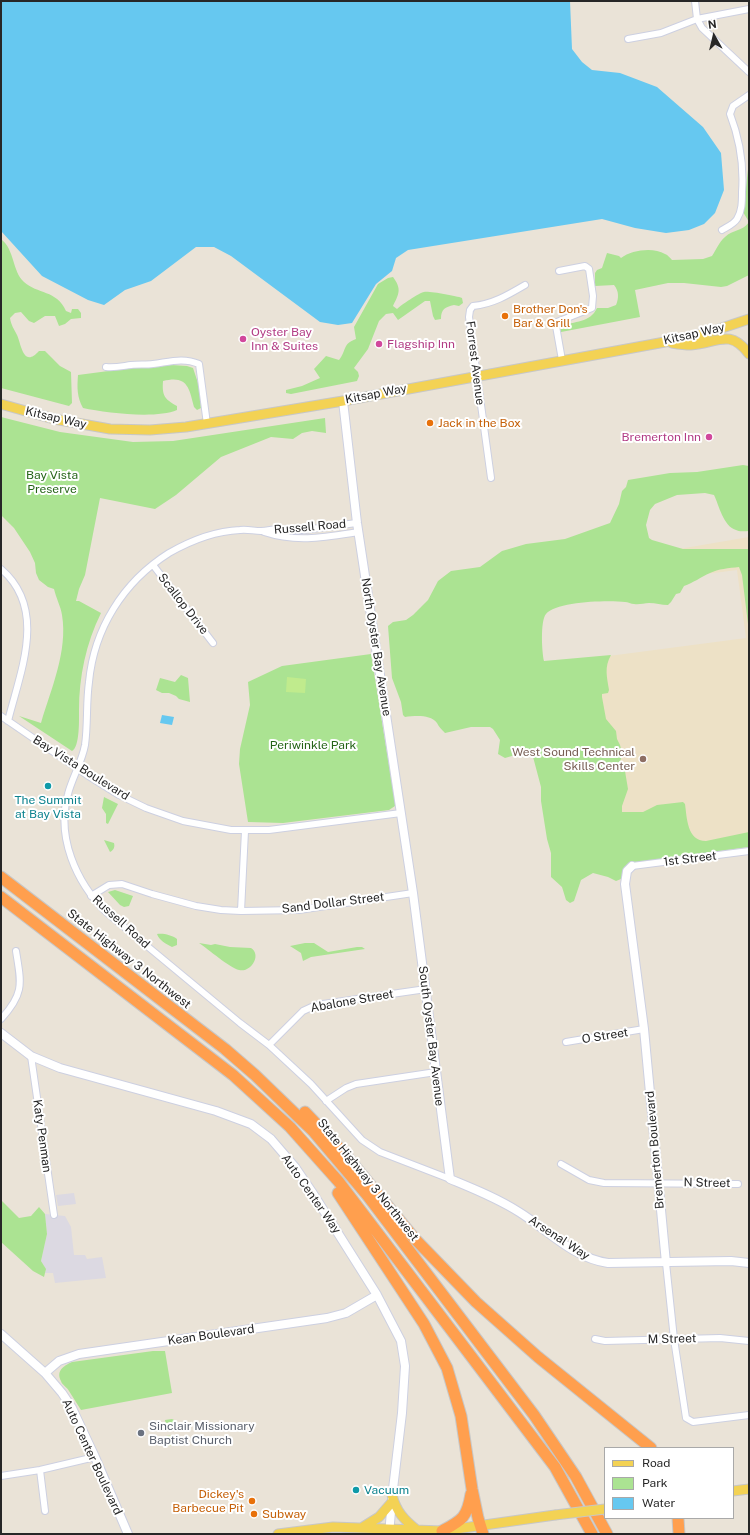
<!DOCTYPE html>
<html>
<head>
<meta charset="utf-8">
<style>
	body { margin:0 }
	#map { position:relative; width:750px; height:1535px; overflow:hidden; background:#eae3d7; font-family:"Public Sans",sans-serif }
	canvas { display:block }
	.frame { position:absolute; inset:0; border:2px solid #272727; pointer-events:none }
	.legend { position:absolute; left:604px; top:1447px; width:130px; height:72px; box-sizing:border-box; background:#fff; border:1px solid #a9a9a9; margin:0; padding:5px 7px; list-style:none; font-size:12px; color:#272727 }
	.legend li { display:flex; align-items:center; gap:8px; height:20px }
	.legend b { width:20px; border:1px solid #a9a9a9 }
	.north { position:absolute; left:694px; top:16px; width:40px; height:40px; -webkit-text-stroke:3px #fff; paint-order:stroke; rotate:352deg; font-size:11px; font-weight:700; line-height:16px; text-align:center; color:#272727 }
	.north::after { content:''; display:block; margin:auto; width:14px; height:18px; background:#272727; clip-path:polygon(50% 0,100% 100%,50% 72%,0 100%) }
</style>
</head>
<body>
<div id="map">
<canvas width="750" height="1535"></canvas>
<div class="frame"></div>
<ul class="legend">
<li><b style="height:5px;background:#f3d254"></b>Road</li>
<li><b style="height:11px;background:#abe392"></b>Park</li>
<li><b style="height:11px;background:#66c8f0"></b>Water</li>
</ul>
<div class="north">N</div>
</div>
<script>
const context = document.querySelector('canvas').getContext('2d');
context.lineJoin = 'round';
function fill(path, color) {
  context.fillStyle = color;
  context.fill(path, 'evenodd');
}
function trace(path, color, width, dash) {
  context.strokeStyle = color;
  context.lineWidth = width;
  context.lineCap = dash ? 'butt' : 'round';
  context.setLineDash(dash || []);
  context.stroke(path);
}
function drawText(font, color, halo, rows, align = 'center') {
  context.font = font + ' "Public Sans",sans-serif';
  context.lineWidth = 4;
  context.setLineDash([]);
  context.textBaseline = 'middle';
  context.strokeStyle = halo;
  context.fillStyle = color;
  for (const [text, x, y, turn = 0] of rows) {
    context.save();
    context.translate(x, y);
    context.rotate((+turn || 0) * Math.PI / 180);
    context.textAlign = isNaN(turn) ? turn : align;
    if (halo) context.strokeText(text, 0, 0);
    context.fillText(text, 0, 0);
    context.restore();
  }
}
fill(new Path2D(`
	M74,1193L76,1204L58,1206L56,1195Z
	M45,1214L65,1216L71,1227L74,1255H85L87,1259L102,1257L106,1278L55,1283L53,1273H45L46,1269L41,1261L47,1234Z`), '#dcd9e2');
fill(new Path2D(`
	M749,537V851L554,875L525,667L746,638L737,570L643,582L638,556Z`), '#ede1c6');
fill(new Path2D(`
	M749,161V275L727,286L721,287L684,283H668L635,290L640,317L561,332L560,326C575,321 590,323 597,308H608L616,305C619,298 619,291 614,285L595,286V273L597,270L602,268L607,253L619,256L621,258C632,250 653,247 665,254C668,255 670,258 672,260L703,259L712,256C716,250 719,242 725,237C733,229 742,232 749,222L743,212Z
	M1,239C15,250 12,271 24,282C37,294 57,290 66,311L71,313L72,309H78L81,313V318L71,319L65,324L59,326L55,316H45L34,323L29,321L21,312L15,313L10,318C11,325 14,329 17,335C21,343 23,369 39,351H45L60,366L71,372L72,403L69,406L1,388Z
	M393,277C402,289 399,294 393,306L397,309C401,305 419,293 424,292C430,291 456,296 462,298L463,303L459,306L454,305C445,307 441,309 441,319L435,320L433,316L430,301H425L398,320L393,313L386,314L379,321L368,349L354,368L358,372L359,376L357,381L291,394L286,393V390L302,386L320,378L314,369L326,356L339,360C347,350 342,344 356,339L354,327L378,284L388,278Z
	M171,365L187,366L193,368L199,386L201,408L197,410L194,407C189,387 187,375 163,381C162,395 164,399 177,406V410C156,419 106,413 83,408C77,397 77,388 78,375L139,367L149,368Z
	M1,417L60,432L133,442L173,441L325,418L326,433L312,431L302,433L293,439L271,437L221,457L176,495L155,509L100,498L85,575L79,589L76,601H79L101,613C86,643 79,677 79,710C79,719 80,747 72,751L19,716L41,723C51,689 68,651 62,615C61,607 56,598 54,589L48,587L39,580L36,573L35,563L30,552L14,528L1,515Z
	M743,465L749,466V531C745,531 739,532 736,530C723,526 719,505 714,495L705,493L677,495L655,504L650,510L646,525L649,538L652,540L683,549H749V632L742,575L739,567C729,568 718,569 710,573C701,577 693,583 684,586L680,593L676,594L671,602L668,605C661,605 656,603 649,603C644,603 639,605 634,604C631,604 628,602 625,602C610,600 556,601 546,614C540,621 542,653 544,661L611,655C604,667 607,677 609,690L608,693L602,694V697L606,719L616,731L617,739L620,745L622,752L620,764L625,771L628,789L622,806V812H643L657,805L683,802L685,804C687,818 687,841 706,841L749,832V847L699,854L624,871L621,879L616,881L608,877L593,873L581,880L574,901L570,903L566,900L562,887L551,877V853L547,839L541,801V787L532,753H522L505,758L498,754L500,740L493,729L490,727H471L445,733C441,729 439,727 437,723C430,714 415,716 405,717L403,715L401,702L392,678L388,626L393,622L406,620L413,615L428,600L438,581L451,571L480,567L502,551L509,549L526,544L565,539L610,523L619,504L622,491L626,487L628,480L670,473L697,472Z
	M371,654L395,802V806L389,810L283,823L248,822L239,764L240,749L250,705L248,682L282,666Z
	M181,675L188,678L190,702L179,699L176,696L169,693H162L156,690L160,678L175,682Z
	M104,797L118,804L108,824L106,823V814L102,808Z
	M104,840L114,843C115,847 114,850 110,852Z
	M115,890L133,896L129,906L124,907L120,905L108,892Z
	M157,934C163,933 172,935 177,939V945L172,947C166,944 159,940 157,934Z
	M199,943L211,945L215,944L230,947L251,948C262,955 251,973 239,970C230,968 208,949 199,943Z
	M305,943H314L328,952L357,947H362L365,949L311,957L303,961L301,953L290,946Z
	M1,1200L19,1218L31,1216L39,1207L45,1214L47,1234L41,1261L46,1269L44,1277L33,1271L1,1242Z
	M153,1351H165L172,1393L81,1410C77,1404 73,1397 69,1391C67,1387 62,1385 61,1381C56,1371 63,1366 72,1362Z
	M172,1419L174,1420L175,1428L174,1430H167L165,1420Z`), '#abe392');
fill(new Path2D(`
	M287,677L306,679L305,693L286,692Z
	M177,1435L179,1444L167,1446L166,1436Z`), '#c0eb8d');
fill(new Path2D(`
	M1,1H570L572,49L582,62L592,70L620,73L657,87L703,127L721,153L724,190L715,213L704,224L689,230L666,233L635,228L602,219L408,250L396,258L392,271L376,284L352,323L338,325L320,322L231,256L214,247H196L151,281L125,290L104,305L88,300L42,276L1,231Z
	M162,715L174,717L172,725L160,723Z`), '#66c8f0');
const street = new Path2D(`
	M695,1L697,19L702,28L749,72
	M628,39L661,33L697,19L749,9
	M722,230C727,227 734,224 737,219C742,211 742,202 742,192C744,165 740,140 730,114L733,106L749,95
	M559,271L585,266L589,269L593,296L592,308L557,322L556,326L562,360
	M106,367C115,368 123,366 131,365C138,364 146,365 153,364C169,362 183,357 199,364L207,424
	M491,478L469,317L470,310L473,306C493,304 508,295 525,285
	M357,523C340,525 321,528 303,530C295,530 287,529 279,529C273,529 267,531 261,531C254,531 247,529 240,530C216,531 190,541 169,553C123,582 94,629 89,682C86,703 88,724 85,745C82,762 72,778 68,794C56,837 76,882 106,912L240,1023L269,1045L311,1084L362,1140L380,1152L450,1179
	M264,532C297,543 326,537 359,532
	M153,565L213,643
	M1,569C48,609 20,672 8,721
	M1,716L87,775L119,795L146,808L183,821L231,830H269L401,813
	M632,866L749,851
	M91,896L109,885L122,884L152,894L196,906L221,910L241,911L299,910L413,893
	M241,911L245,831
	M1,1019C25,993 21,983 16,951
	M566,1042L644,1029
	M269,1045L303,1011L316,1005L426,989
	M31,1056L54,1215
	M326,1101L346,1088L356,1084L436,1072
	M561,1164L589,1180L604,1183L738,1184
	M666,1263L674,1339L686,1418L693,1422L749,1415
	M595,1339L605,1341L720,1338L749,1341
	M40,1470L45,1511
	M1,1476L40,1470L95,1457`);
const secondary = new Path2D(`
	M343,401L357,523L413,893L450,1179C474,1189 497,1198 519,1212C548,1230 573,1258 608,1263L731,1261L749,1263
	M632,866L627,871L625,884L644,1029L666,1263
	M1,1033L31,1056L60,1068L216,1111L251,1124L271,1139L295,1167L312,1192L377,1295L401,1341L405,1366L402,1413L393,1489L389,1534
	M1,1334L45,1373L62,1393L72,1408L95,1457L128,1534
	M45,1373L59,1361L79,1354L327,1318L346,1313L377,1295`);
const primary = new Path2D(`
	M672,343C678,344 685,345 691,345C716,344 729,327 749,354
	M1,404L54,419L110,429L150,430L186,427L343,401L665,342L704,334L749,319
	M733,1491L749,1489
	M392,1495C396,1511 404,1520 417,1530
	M363,1527L379,1517L392,1502
	M278,1534L333,1527L442,1531L555,1515`);
const highway = new Path2D(`
	M1,877L225,1049L255,1075L313,1131L367,1195L534,1415L576,1477L607,1534
	M1,897L233,1075L290,1127L339,1182L555,1467L592,1534
	M305,1112L343,1152L414,1238L476,1302L538,1357L651,1448
	M338,1193L424,1324L447,1368L461,1416L472,1489L478,1518L483,1534
	M678,1518L679,1534
	M442,1531C462,1520 467,1518 471,1494`);
trace(street, '#cdd0e1', 8);
trace(secondary, '#cdd0e1', 10);
trace(primary, '#c7c7c7', 11);
trace(highway, '#c7c7c7', 13);
trace(street, '#fff', 6);
trace(secondary, '#fff', 8);
trace(primary, '#f3d254', 9);
trace(highway, '#ff9f4e', 11);
const primaryBridge = new Path2D(`
	M555,1515L605,1509`);
trace(primaryBridge, '#c7c7c7', 11, []);
trace(primaryBridge, '#f3d254', 9);
for (const [x, y, r, color] of [
	[505,316,4,"#e8710a"],
	[243,339,4,"#d1479c"],
	[379,344,4,"#d1479c"],
	[430,423,4,"#e8710a"],
	[709,437,4,"#d1479c"],
	[643,759,4,"#8d6e63"],
	[48,786,4,"#0f9aa8"],
	[141,1433,4,"#6b7280"],
	[356,1490,4,"#0f9aa8"],
	[252,1501,4,"#e8710a"],
	[254,1514,4,"#e8710a"]
]) {
  const dot = new Path2D();
  dot.arc(x, y, r, 0, 2 * Math.PI);
  context.fillStyle = color;
  context.fill(dot);
  trace(dot, '#fff', 1.5);
}
drawText('12px', '#c56008', '#fff', [
	["Brother Don's",513,309],
	["Bar & Grill",513,323],
	["Jack in the Box",438,423],
	["Dickey's",244,1494,"right"],
	["Barbecue Pit",244,1508,"right"],
	["Subway",262,1514]
], 'left');
drawText('12px', '#b23c85', '#fff', [
	["Oyster Bay",251,332],
	["Inn & Suites",251,346],
	["Flagship Inn",387,344],
	["Bremerton Inn",701,437,"right"]
], 'left');
drawText('12px', '#272727', '#fff', [
	["Kitsap Way",694,334,-13],
	["Forrest Avenue",475,363,83],
	["Kitsap Way",376,394,-11],
	["Kitsap Way",56,418,13],
	["Russell Road",310,527,-5],
	["Scallop Drive",183,604,52],
	["North Oyster Bay Avenue",376,647,81],
	["Bay Vista Boulevard",81,768,32],
	["1st Street",690,859,-7],
	["Sand Dollar Street",333,903,-7],
	["Russell Road",121,922,42],
	["State Highway 3 Northwest",129,959,38],
	["Abalone Street",352,1001,-10],
	["South Oyster Bay Avenue",431,1036,83],
	["O Street",605,1036,-9],
	["Katy Penman",42,1136,82],
	["Bremerton Boulevard",655,1150,-95],
	["State Highway 3 Northwest",368,1180,51],
	["N Street",707,1183,1],
	["Auto Center Way",311,1194,55],
	["Arsenal Way",559,1238,33],
	["Kean Boulevard",211,1335,-8],
	["M Street",672,1339,-1],
	["Auto Center Boulevard",92,1457,65]
]);
drawText('12px', '#256417', '#fff', [
	["Bay Vista",52,475],
	["Preserve",52,489],
	["Periwinkle Park",313,745]
]);
drawText('12px', '#785e54', '#fff', [
	["West Sound Technical",635,752],
	["Skills Center",635,766]
], 'right');
drawText('12px', '#0d838f', '#fff', [
	["The Summit",48,800],
	["at Bay Vista",48,814],
	["Vacuum",364,1490,"left"]
]);
drawText('12px', '#5b616d', '#fff', [
	["Sinclair Missionary",149,1426],
	["Baptist Church",149,1440]
], 'left');
</script>
</body>
</html>
